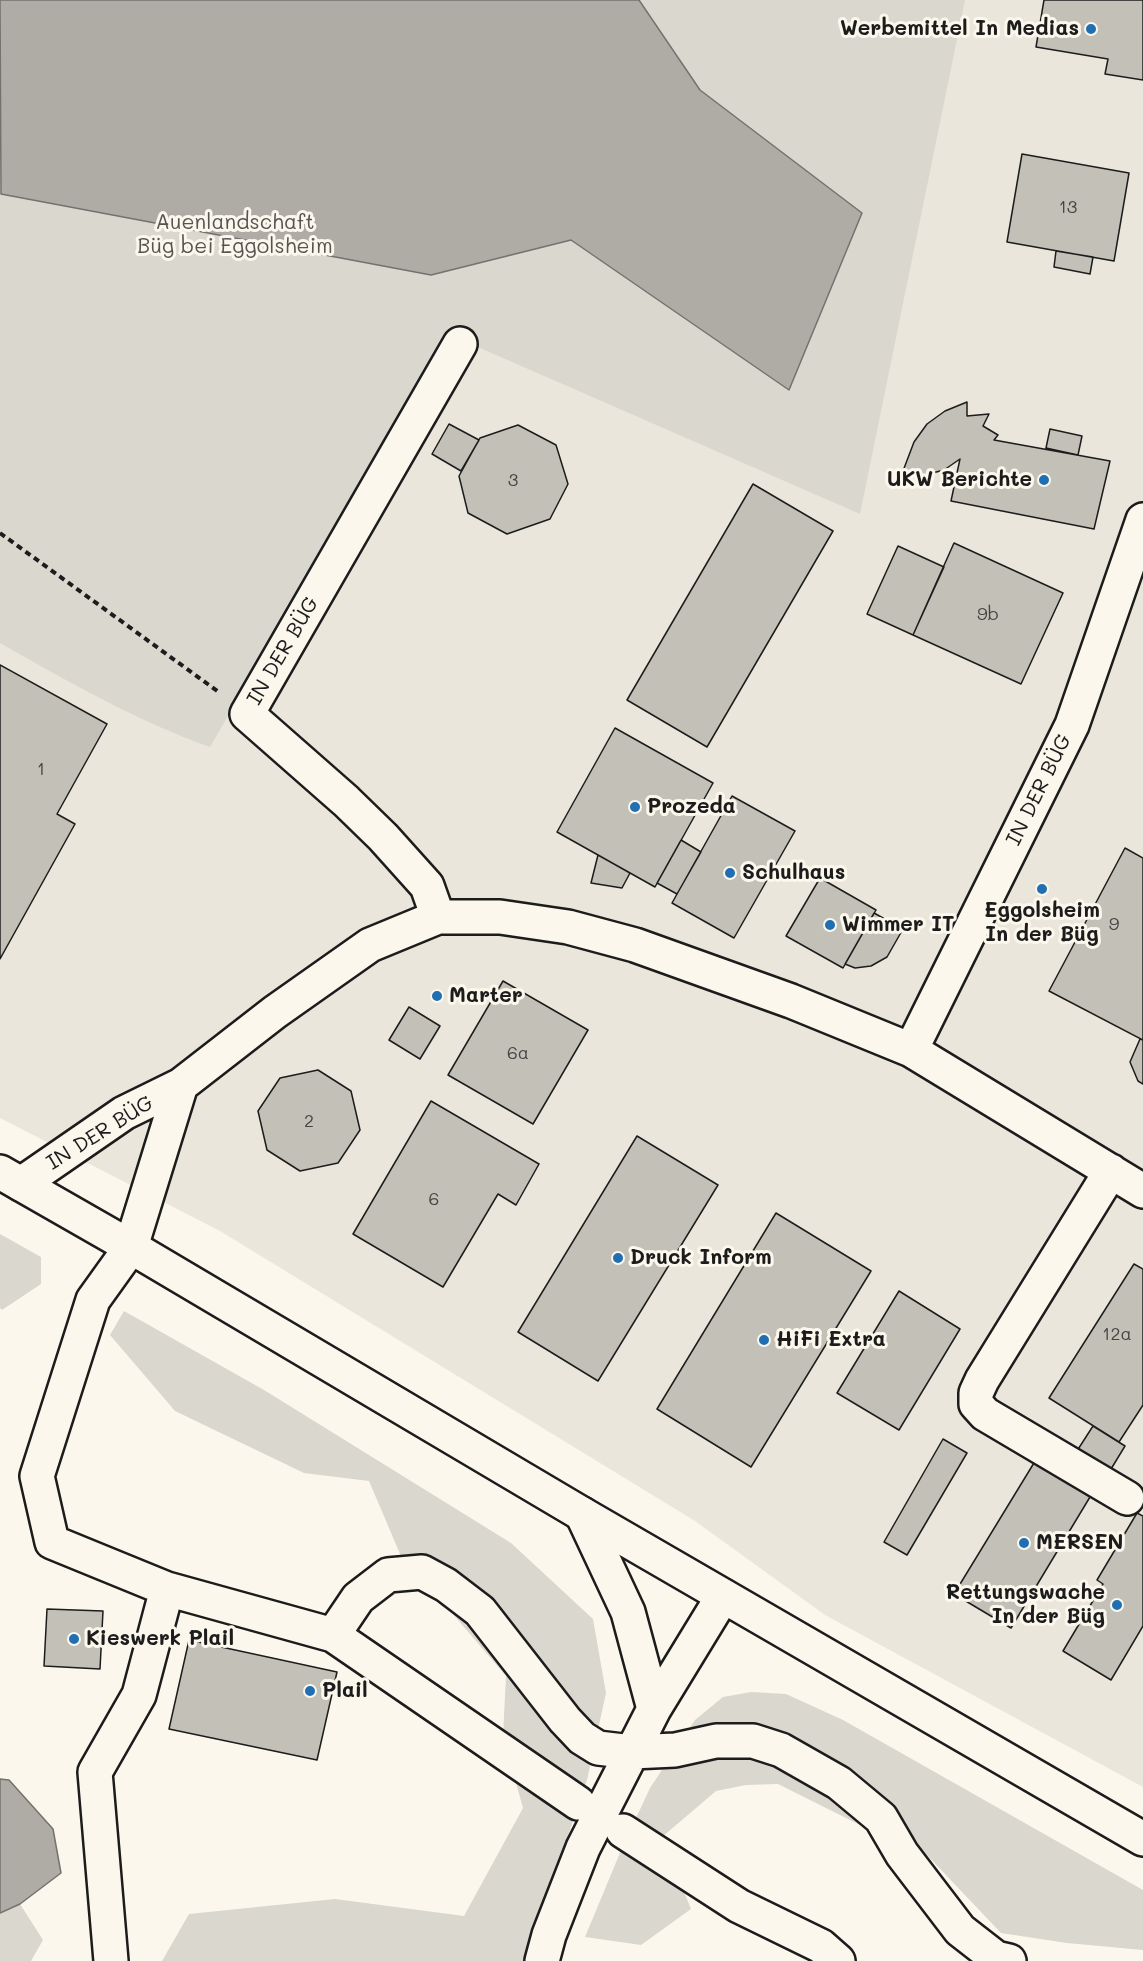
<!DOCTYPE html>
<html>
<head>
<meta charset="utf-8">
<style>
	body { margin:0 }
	canvas { display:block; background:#fbf7ec }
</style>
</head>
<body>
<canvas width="1143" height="1961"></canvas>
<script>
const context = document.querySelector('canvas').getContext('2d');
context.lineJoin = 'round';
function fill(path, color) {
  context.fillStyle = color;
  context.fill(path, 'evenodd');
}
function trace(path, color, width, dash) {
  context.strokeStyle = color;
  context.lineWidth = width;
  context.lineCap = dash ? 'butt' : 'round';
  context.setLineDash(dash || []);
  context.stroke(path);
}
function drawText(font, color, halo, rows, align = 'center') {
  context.font = font + ' Mali,sans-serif';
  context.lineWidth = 6;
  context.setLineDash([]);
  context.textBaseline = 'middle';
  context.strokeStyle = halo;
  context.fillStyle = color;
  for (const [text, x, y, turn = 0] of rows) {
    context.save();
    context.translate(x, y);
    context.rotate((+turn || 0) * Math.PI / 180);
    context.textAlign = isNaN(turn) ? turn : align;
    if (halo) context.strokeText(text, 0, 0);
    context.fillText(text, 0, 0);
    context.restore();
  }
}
fill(new Path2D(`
	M934,0H1143V1787L825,1615L695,1521L220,1231L0,1118V626L200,735L444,319Z`), '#eae6dc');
fill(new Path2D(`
	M0,0H965L860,514L448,334L210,747C137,721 67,681 0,643Z
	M0,1234L41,1257V1284L2,1310L0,1308Z
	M124,1311L264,1390L511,1543L593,1619L606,1693L587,1780L525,1961H162L189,1914L335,1899L464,1916L523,1808L503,1736L506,1676L446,1606L403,1561L369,1481L304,1473L175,1411L110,1335Z
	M751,1692L786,1694L843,1720L1143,1890V1950L1067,1943L1001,1933L907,1834L866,1828L778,1784L746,1785L716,1791L662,1837L691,1909L641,1945L585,1937L622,1848L650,1788L695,1720L723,1697Z
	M20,1904L43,1940L31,1961H0V1913Z`), '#dad7ce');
const water = new Path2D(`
	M0,0H639L700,90L862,213L789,390L571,240L431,275L1,194Z
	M0,1779L9,1780L53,1829L61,1873L20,1904L0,1913Z`);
fill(water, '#afaca5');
trace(water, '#74726e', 1.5);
const building = new Path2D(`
	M1044,0H1143V80L1105,74L1108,59L1036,47Z
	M1022,154L1129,173L1114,261L1007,242Z
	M1056,251L1093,257L1090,274L1054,267Z
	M967,402V416L989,414L983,426L998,435L994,440L1110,461L1094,529L951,501L960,459L944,470L921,476L903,471L914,442L927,424L945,411Z
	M449,424L479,440L461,471L432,454Z
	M518,425L556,445L568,484L550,519L507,534L468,513L459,476L480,438Z
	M1050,429L1082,436L1078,455L1046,448Z
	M753,484L833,531L707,747L627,700Z
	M954,543L1063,593L1021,684L913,635Z
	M898,546L944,567L913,635L867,614Z
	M0,665L107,724L57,814L75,824L0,959Z
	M615,728L713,783L655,887L557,832Z
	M732,796L795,831L734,938L672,903Z
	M681,840L701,852L677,894L657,883Z
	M1125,848L1143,858V1040L1049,991Z
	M598,855L630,873L622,888L591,883Z
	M820,878L876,910L843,968L786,936Z
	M874,913L903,929L887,957L871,966L855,968L845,964Z
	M503,981L588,1030L533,1124L448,1075Z
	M409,1007L440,1026L420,1059L389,1040Z
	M1140,1039L1143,1040V1084L1138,1081L1130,1062Z
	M318,1070L351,1091L360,1130L338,1163L300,1171L267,1150L258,1111L280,1078Z
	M431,1101L539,1164L516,1205L498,1194L443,1287L353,1234Z
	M637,1136L718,1185L598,1381L518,1332Z
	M776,1213L871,1271L751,1467L657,1409Z
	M1134,1264L1143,1269V1405L1119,1442L1049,1398Z
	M899,1291L960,1329L899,1430L837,1393Z
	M1093,1426L1125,1446L1108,1474L1075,1454Z
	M943,1439L967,1453L907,1555L884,1542Z
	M1037,1458L1093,1492L1011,1628L954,1594Z
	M1137,1513L1143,1516V1626L1111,1680L1063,1651L1103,1584L1097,1580Z
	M47,1609L103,1611L100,1669L44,1666Z
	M189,1640L337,1672L317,1760L169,1729Z`);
fill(building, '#c3c0b8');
trace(building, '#1c1c1c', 1.5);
const minor = new Path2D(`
	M438,917L427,886L383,837L346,801L247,714L460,344
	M911,1050L1072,725L1143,520
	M181,1085L131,1247L93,1300L37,1476L52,1542L167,1589L333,1635L578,1803
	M1111,1171L982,1380L976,1393V1404L985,1414L1127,1498
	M21,1184L124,1113L181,1085L275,1012L370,945L438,917H500L568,927L635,945L791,1001L911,1050L1143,1191
	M582,1514L628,1612L654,1709
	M333,1635L358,1598L388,1575L422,1572L446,1585L480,1611L565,1720L582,1738L598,1748L632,1752L675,1750L716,1741H753L781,1750L839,1783L881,1818L902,1854L960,1930L996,1958L1009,1961
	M623,1831L739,1906L821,1946L838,1961
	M111,1961L95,1772L139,1695L167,1589
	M542,1961L549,1935L583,1848L654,1709L723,1596`);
const major = new Path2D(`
	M0,1172L131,1247L582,1514L1143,1839`);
trace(minor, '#1c1c1c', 38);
trace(major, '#1c1c1c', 38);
trace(new Path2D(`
	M0,533L220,693`), '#1c1c1c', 4, [6, 4.5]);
trace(minor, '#fbf7ec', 33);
trace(major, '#fbf7ec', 33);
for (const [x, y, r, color] of [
	[1091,29,6,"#1f6fb2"],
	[1044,480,6,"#1f6fb2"],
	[635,807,6,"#1f6fb2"],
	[730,873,6,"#1f6fb2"],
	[1042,889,6,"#1f6fb2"],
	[830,925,6,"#1f6fb2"],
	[437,996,6,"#1f6fb2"],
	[618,1258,6,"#1f6fb2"],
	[764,1340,6,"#1f6fb2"],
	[1024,1543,6,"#1f6fb2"],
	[1117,1605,6,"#1f6fb2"],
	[74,1639,6,"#1f6fb2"],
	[310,1691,6,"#1f6fb2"]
]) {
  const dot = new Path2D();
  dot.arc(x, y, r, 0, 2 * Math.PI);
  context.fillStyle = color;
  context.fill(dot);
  trace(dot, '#fbf7ec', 2);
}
drawText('18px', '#464543', null, [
	["13",1068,207],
	["3",513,480],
	["9b",988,614],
	["1",41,769],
	["9",1114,924],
	["6a",518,1053],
	["2",309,1121],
	["6",434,1199],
	["12a",1117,1334]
]);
drawText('bold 21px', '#1c1c1c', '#fbf7ec', [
	["Werbemittel In Medias",1079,29,"right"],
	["UKW Berichte",1032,480,"right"],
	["Prozeda",647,807],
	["Schulhaus",742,873],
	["Eggolsheim",1042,911,"center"],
	["In der Büg",1042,935,"center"],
	["Wimmer IT",842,925],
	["Marter",449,996],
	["Druck Inform",630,1258],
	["HiFi Extra",776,1340],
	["MERSEN",1036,1543],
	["Rettungswache",1105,1593,"right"],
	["In der Büg",1105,1617,"right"],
	["Kieswerk Plail",86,1639],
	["Plail",322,1691]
], 'left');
drawText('21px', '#555451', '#fbf7ec', [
	["Auenlandschaft",235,223],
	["Büg bei Eggolsheim",235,247]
]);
drawText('21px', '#1c1c1c', '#fbf7ec', [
	["IN DER BÜG",283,651,-60],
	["IN DER BÜG",1039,790,-64],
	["IN DER BÜG",100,1133,-32]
]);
</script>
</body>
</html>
